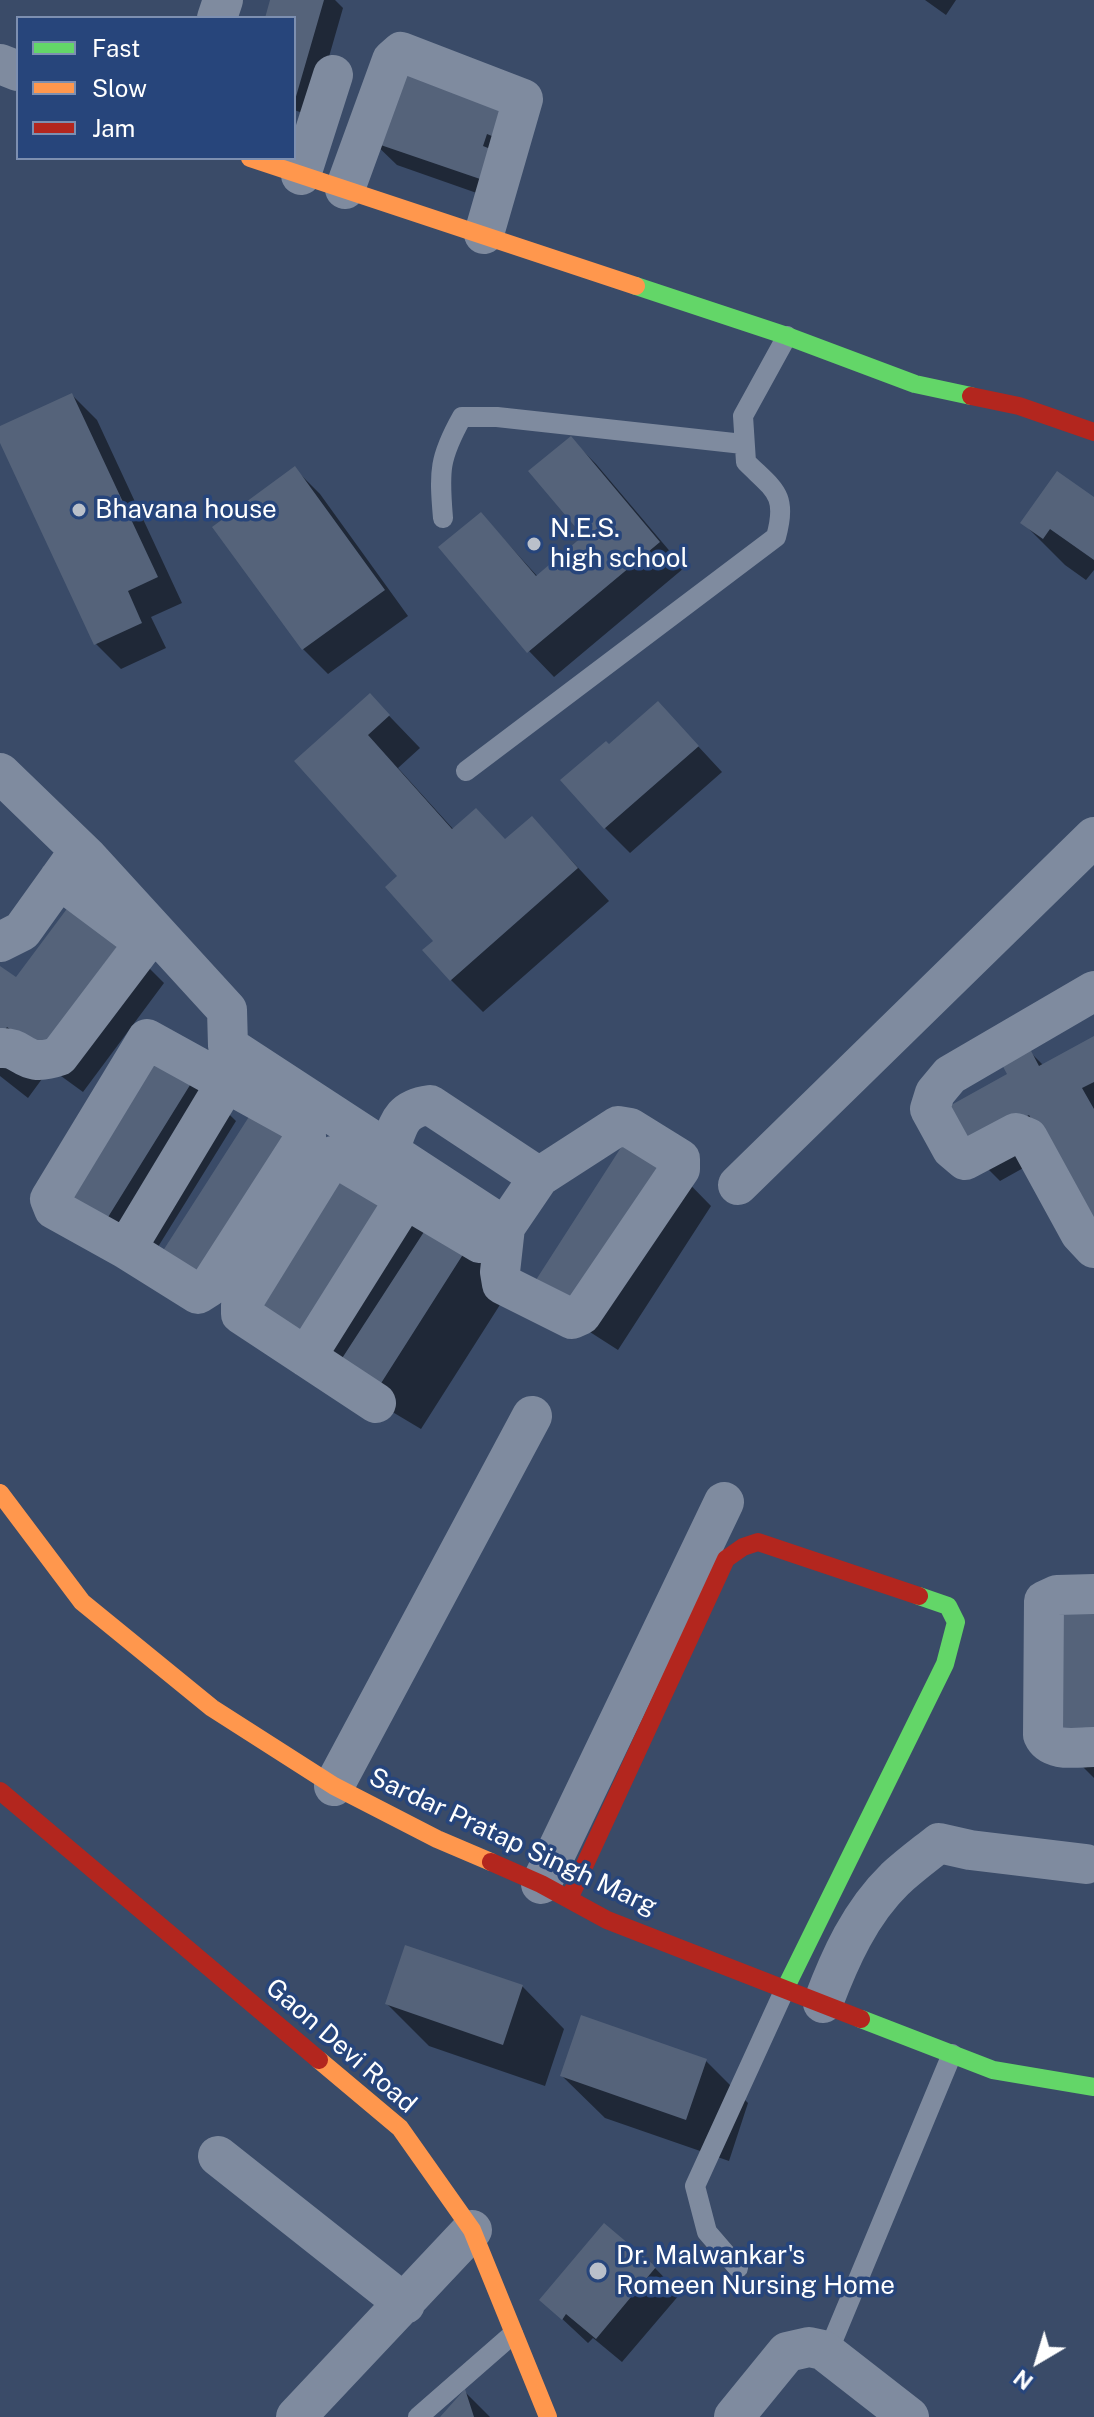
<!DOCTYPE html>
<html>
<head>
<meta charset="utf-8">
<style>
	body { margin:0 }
	#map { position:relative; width:1094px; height:2417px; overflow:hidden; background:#3a4b68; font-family:"Public Sans",sans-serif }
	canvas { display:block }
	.legend { position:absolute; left:16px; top:16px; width:280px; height:144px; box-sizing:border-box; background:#27457b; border:2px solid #7d8fb0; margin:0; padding:10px 14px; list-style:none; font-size:24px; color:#fff }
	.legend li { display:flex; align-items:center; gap:16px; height:40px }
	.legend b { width:40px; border:2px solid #7d8fb0 }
	.north { position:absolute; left:998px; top:2321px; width:80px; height:80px; -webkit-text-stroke:6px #27457b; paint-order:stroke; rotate:218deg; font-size:22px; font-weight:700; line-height:32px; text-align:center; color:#fff }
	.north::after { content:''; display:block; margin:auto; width:28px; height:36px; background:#fff; clip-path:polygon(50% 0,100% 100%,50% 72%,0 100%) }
</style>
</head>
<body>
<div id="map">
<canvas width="1094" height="2417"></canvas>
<ul class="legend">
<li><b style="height:10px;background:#63d668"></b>Fast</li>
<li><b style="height:10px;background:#ff974d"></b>Slow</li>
<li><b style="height:10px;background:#b3261e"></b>Jam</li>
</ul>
<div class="north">N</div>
</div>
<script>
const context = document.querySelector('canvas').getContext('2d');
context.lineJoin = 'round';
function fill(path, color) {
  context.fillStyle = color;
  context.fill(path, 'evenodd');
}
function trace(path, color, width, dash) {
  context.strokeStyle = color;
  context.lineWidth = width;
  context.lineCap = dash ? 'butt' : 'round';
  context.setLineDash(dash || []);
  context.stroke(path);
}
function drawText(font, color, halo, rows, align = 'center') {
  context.font = font + ' "Public Sans",sans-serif';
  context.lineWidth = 7;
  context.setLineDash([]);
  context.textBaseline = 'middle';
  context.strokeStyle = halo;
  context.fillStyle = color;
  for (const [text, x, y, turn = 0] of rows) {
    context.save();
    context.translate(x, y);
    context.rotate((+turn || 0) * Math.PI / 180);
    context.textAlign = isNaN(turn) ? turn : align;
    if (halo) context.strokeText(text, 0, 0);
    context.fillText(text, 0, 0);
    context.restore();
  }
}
fill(new Path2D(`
	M273,0H335L343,8L312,116L294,110V18H268Z
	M925,0H956L946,15Z
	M508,105V204L397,165L371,140Z
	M72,395L97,420L182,603L151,617L166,648L121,669L96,644L0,438V428Z
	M571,439L596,464L684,568L554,677L529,651L481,514L538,577L586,537Z
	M295,469L320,494L408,616L328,674L303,649Z
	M1094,499V570L1086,580L1065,565L1023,523Z
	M370,696L420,748L398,768L454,830L507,841L532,818L609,901L483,1012L451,980L436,941L400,876L297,761Z
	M658,703L722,772L630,853L605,828L609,747Z
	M122,941L164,983L83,1092L50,1068L28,1098L0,1076V968L17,980Z
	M1094,1038V1226L1052,1152L1000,1181L968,1149L1010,1075L1028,1050L1044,1066Z
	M193,1079L236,1121L148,1263L69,1198Z
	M669,1163L711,1206L618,1350L579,1325Z
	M386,1195L468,1247L510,1289L421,1429L302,1358Z
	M1094,1603V1778L1054,1738Z
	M522,1986L564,2029L545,2086L429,2046L387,2004Z
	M706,2061L748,2103L729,2161L605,2118L562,2076Z
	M655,2268L680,2294L622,2362L593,2338L588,2343L542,2300Z
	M465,2392L490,2417H443Z`), '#0007');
fill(new Path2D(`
	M270,0H324L295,100L294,18H265Z
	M395,63L509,103L497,138L487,134L483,146L493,150L483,180L369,141Z
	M72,393L158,577L128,591L142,623L94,645L0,443V426Z
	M571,436L660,542L527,653L438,547L481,512L536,576L583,536L528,471Z
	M295,466L385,590L302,650L212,527Z
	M1057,471L1094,497V560L1050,529L1043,539L1020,523Z
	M370,693L390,715L368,735L452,829L476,808L505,839L532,816L578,868L450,981L422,950L433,941L385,887L397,876L294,761Z
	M658,701L699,746L604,829L560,780L606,741L609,744Z
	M72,902L123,939L40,1051L7,1027L0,1037V966L16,977Z
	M1094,1036V1082L1082,1088L1094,1109V1230L1029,1115L967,1150L944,1109L1007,1074L1001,1063L1029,1047L1039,1066Z
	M155,1053L195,1077L105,1222L66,1198Z
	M252,1112L291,1137L199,1282L159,1257Z
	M629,1135L670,1162L575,1310L534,1283Z
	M347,1168L387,1193L298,1340L257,1316Z
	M431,1221L469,1245L378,1388L339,1363Z
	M1094,1601V1737L1052,1739L1049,1602Z
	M405,1945L523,1985L503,2045L385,2004Z
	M581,2015L707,2059L686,2120L560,2076Z
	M604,2223L656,2267L596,2339L566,2314L562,2320L539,2300Z
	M465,2389L474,2417H440Z`), '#55637a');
trace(new Path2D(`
	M443,518C439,471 439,458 462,417H497L743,444
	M466,771L776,537C788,494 774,490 746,462L743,416L787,336
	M738,2268L707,2232L695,2186L785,1989
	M833,2340L952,2054
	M418,2417L513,2334`), '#7f8b9f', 20);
trace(new Path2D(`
	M217,18L223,0
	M0,64L18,71
	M301,175L333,75
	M345,189L392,60L401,52L523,99L484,234
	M0,773L88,858L227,1010L228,1046L505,1227
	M0,942L22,931L75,857
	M1094,991L950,1075L935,1093L930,1109L952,1149L965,1160L1016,1133L1028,1138L1080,1233L1094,1248
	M147,1039L301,1124L306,1136L209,1287L198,1294L126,1249L54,1209L50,1199Z
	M0,1048C25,1046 22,1069 59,1056L143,945L138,938L59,879
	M618,1126L630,1128L680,1159V1169L581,1315L572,1319L502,1284L500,1272L505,1227L539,1177Z
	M389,1151C399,1125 399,1109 430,1105L539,1177
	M738,1185L1094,837
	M126,1249L226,1083L227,1057
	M306,1357L419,1177
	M376,1403L241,1314V1305L333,1156L480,1243
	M1094,1594L1057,1595L1044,1601L1043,1735C1051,1753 1077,1747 1094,1747
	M334,1786L532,1416
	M541,1884L724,1502
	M823,2003C840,1958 860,1913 895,1879C909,1866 924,1855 939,1843L970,1850L1086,1864
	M218,2156L405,2304
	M296,2417L472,2230
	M734,2417L787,2352L809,2347L823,2350L909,2417`), '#7f8b9f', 40);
trace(new Path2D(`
	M636,286L787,336L915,384L971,396
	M785,1989L945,1664L956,1622L948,1606L919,1596
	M861,2019L993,2070L1094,2087`), '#63d668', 18);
trace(new Path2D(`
	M250,158L636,286
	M0,1493L82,1602L212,1708L334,1786L437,1839L491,1862
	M319,2060L400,2128L472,2230L548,2417`), '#ff974d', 18);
trace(new Path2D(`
	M971,396L1019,406L1094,432
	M0,1791L319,2060
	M491,1862L541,1884L607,1920L861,2019
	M569,1899L726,1559L743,1547L758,1542L919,1596`), '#b3261e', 18);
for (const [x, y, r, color] of [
	[79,510,8,"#bac0ca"],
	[534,544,8,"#bac0ca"],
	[598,2271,10,"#bac0ca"]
]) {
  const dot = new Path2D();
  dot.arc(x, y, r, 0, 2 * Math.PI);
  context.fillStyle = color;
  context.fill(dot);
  trace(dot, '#27457b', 3);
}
drawText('26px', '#fff', '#27457b', [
	["Bhavana house",95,510],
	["N.E.S.",550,529],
	["high school",550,559],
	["Dr. Malwankar's",616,2256],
	["Romeen Nursing Home",616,2286]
], 'left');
drawText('26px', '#fff', '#27457b', [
	["Sardar Pratap Singh Marg",513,1842,25],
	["Gaon Devi Road",341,2046,41]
]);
</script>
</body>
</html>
